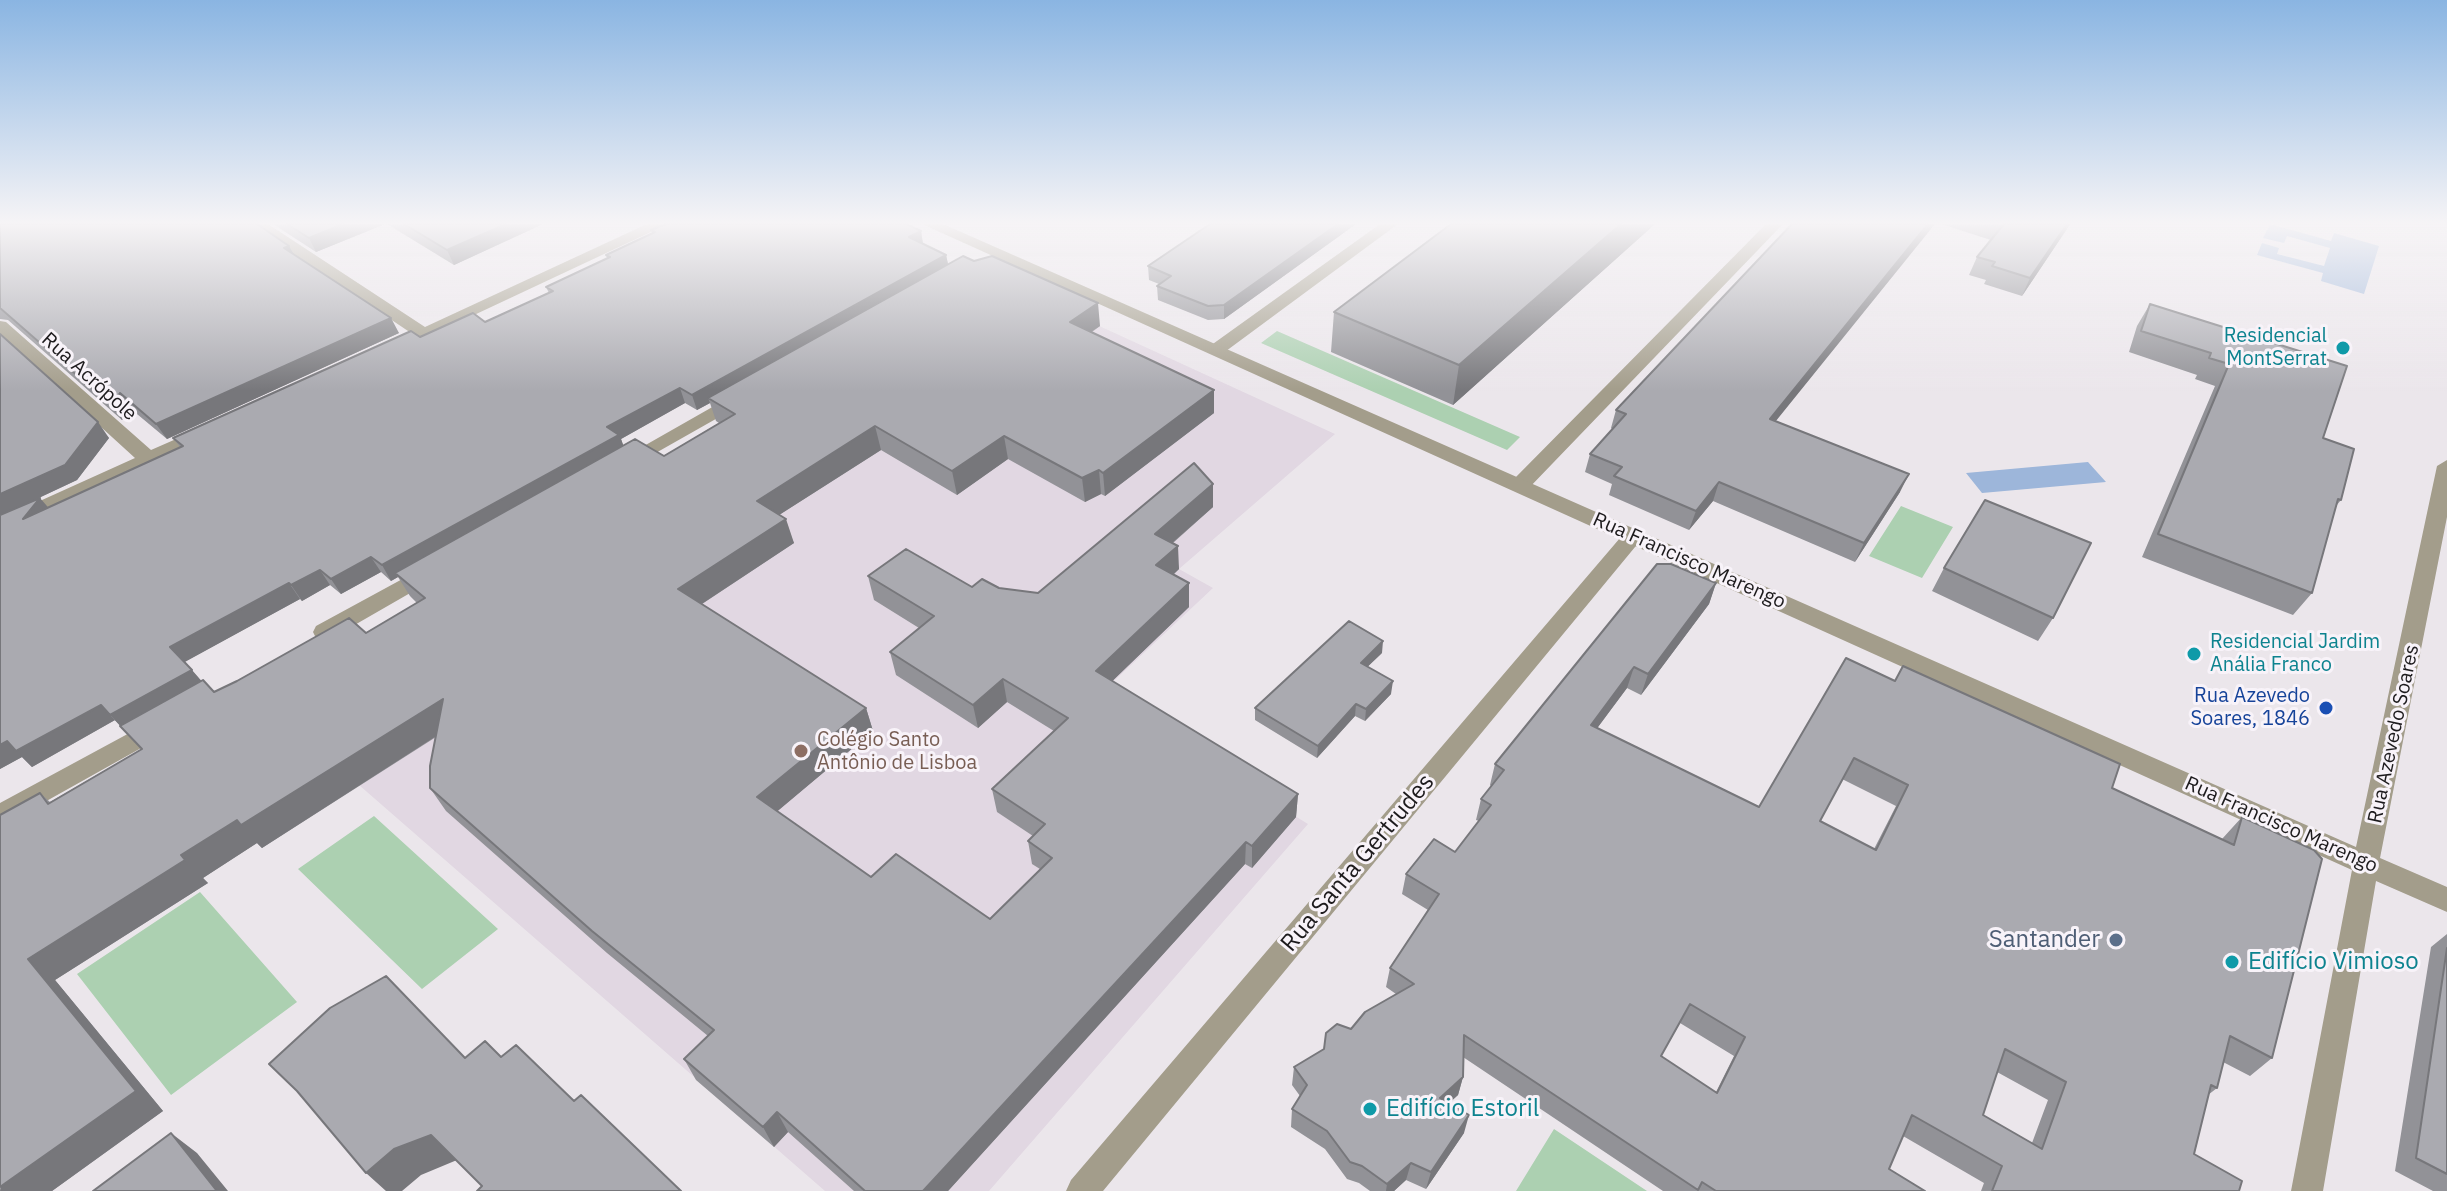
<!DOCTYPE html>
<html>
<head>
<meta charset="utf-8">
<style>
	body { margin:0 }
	canvas { display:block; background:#ebe6eb }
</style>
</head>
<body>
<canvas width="2447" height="1191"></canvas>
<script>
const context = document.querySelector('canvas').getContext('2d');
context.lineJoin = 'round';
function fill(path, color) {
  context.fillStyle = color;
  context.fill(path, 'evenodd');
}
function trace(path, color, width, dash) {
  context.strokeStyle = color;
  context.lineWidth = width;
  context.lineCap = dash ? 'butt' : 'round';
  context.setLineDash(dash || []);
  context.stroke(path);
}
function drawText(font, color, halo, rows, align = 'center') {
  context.font = font + ' "IBM Plex Sans",sans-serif';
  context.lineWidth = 6;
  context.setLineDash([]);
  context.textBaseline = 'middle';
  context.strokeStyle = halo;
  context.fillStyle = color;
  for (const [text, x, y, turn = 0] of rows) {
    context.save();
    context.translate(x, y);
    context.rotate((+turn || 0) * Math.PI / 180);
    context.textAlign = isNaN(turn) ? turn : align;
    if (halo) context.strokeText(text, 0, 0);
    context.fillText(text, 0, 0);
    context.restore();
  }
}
fill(new Path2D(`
	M1084,319L1335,434L1179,569L1213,588L1099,695L1308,824L989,1191H825L359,785Z`), '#e1d7e2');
fill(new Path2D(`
	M1277,331L1520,437L1507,450L1261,343Z
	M1901,506L1953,527L1922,578L1869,556Z
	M374,816L498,929L422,989L298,869Z
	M200,892L297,1002L171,1095L77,974Z
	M1554,1129L1647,1191H1516Z`), '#acd0b1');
fill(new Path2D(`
	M2270,224L2331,241L2334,233L2379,246L2364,294L2321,281L2323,273L2257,255L2262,243L2279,248L2277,254L2324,266L2330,248L2287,236L2284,243L2263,238Z
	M2088,462L2106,482L1982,493L1966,473Z`), '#9db6da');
fill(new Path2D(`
	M249,224H268L425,327L647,224H668L391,354L385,353V345L411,333Z
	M1380,224H1398L1222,354H1210V346Z
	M1766,224H1783L1527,490H1513L1510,485L1513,480Z
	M0,321L6,322L151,450L199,429H213L216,433L0,534V519L135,458L0,335Z
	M737,393L746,399L744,403L631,467L624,469L614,463Z
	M1633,529L1644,536L1640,541L1103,1191H1066L1071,1180L1626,531Z
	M430,564L441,572L438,577L332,638H316L313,632L316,626Z
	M159,717L168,719L171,726L168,733L0,827V803Z`), '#a39d8b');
fill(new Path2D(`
	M922,224H943L2356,847L2437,466L2447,460V517L2380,858L2447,887V912L2376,881L2323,1191H2291L2352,870Z`), '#a39d8b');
fill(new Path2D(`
	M0,224L289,246L294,255L399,333L167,439L131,409L122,420L8,320L0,319Z
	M273,224H385L316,252Z
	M387,224H543L454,265Z
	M1356,224L1224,319L1208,320L1158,300L1157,286L1159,284L1149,280L1148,266Z
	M1655,224L1453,405L1331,352L1334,312Z
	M1941,224H2070L2022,296L1984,284L1986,280L1969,275L1977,257L1991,240Z
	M651,230L921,231L923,244L946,255L948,264L1100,326L1092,332L1214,413L1105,496L1101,494L1085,502L1008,459L957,495L881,450L779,515L794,543L702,604L866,708L873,731L777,811L871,877L990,919L1040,869L1032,864L1028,841L1033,836L997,812L992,789L1054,731L1007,702L978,728L896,675L890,652L919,628L874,600L868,576L1038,593L1213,484V507L1173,543L1179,569L1173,575L1189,583V607L1112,681L1298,794L1296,817L1252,868L1245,864L948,1191H854L788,1132L774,1147L696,1080L684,1059L708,1036L607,953L446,811L430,788L436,737L262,848L257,843L203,878L208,883L55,980L163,1111L52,1191L40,793L50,802L142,749L115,720L32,767L22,757L0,769V334L109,438L77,480L26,504L48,508L180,447L173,438L420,337L485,322L549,293L546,287L607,258L606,255L652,233ZM685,403L697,410L710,403L716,421L719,423L664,456L623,445L621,439ZM381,572L391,581L398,577L410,596L417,603L366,633L214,692L201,681L184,662L300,599L302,601L330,585L341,594Z
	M2150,304L2347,366L2323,438L2341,500L2336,506L2312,593L2293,615L2142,557L2215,386L2195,379L2197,375L2129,352L2137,326Z
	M1616,410L1776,421L1900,492L1855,562L1713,501L1689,530L1609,495L1612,484L1585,472L1590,454L1612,429L1611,428Z
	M1944,568L2053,618L2038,641L1932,591Z
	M1716,583L1709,604L1641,695L1627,688L1597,728L1759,807L1846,658L2112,788L2222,839L2242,817L2272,1058L2250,1076L2223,1062L2217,1088L2208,1095L2194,1154L2239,1191H1981L1984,1183L1903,1136L1889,1169L1925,1191H1663L1463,1057V1077L1458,1095L1449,1103L1464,1133L1426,1189L1406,1180L1394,1191H1370L1359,1183L1347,1179L1325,1149L1291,1127L1292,1109L1300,1096L1292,1085L1294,1067L1324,1049L1396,994L1386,987L1390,968L1428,910L1402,894L1406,874L1455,852L1479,821L1476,820L1481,799L1491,786L1490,785L1495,764ZM1842,779L1896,806L1874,849L1820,821ZM1680,1023L1734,1056L1716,1092L1661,1056ZM1997,1072L2048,1100L2032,1143L1983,1115Z
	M1382,653L1367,667L1391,694L1365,721L1355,716L1317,758L1255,720V708Z
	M2447,934V1191H2433L2395,1171L2431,947Z`), '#929297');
fill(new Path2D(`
	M343,224H385L316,252L309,238Z
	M506,224H543L454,265L447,250Z
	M1338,224H1356L1224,319V305Z
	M1621,224H1655L1453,405L1459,365Z
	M1928,224H1935L1763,437L1770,419Z
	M2067,224H2070L2067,229L2022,296L2030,278Z
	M921,231L923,245L909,237Z
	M289,246L297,260L284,248Z
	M946,255L949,269L708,398L710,403L697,410L692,395Z
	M1098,303L1100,326L1072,344L1070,322Z
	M391,318L399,333L167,439L156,424Z
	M680,388L685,403L621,439L625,450L395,573L398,577L391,581L382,565L607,427Z
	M1214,390V413L1105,496L1103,473Z
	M120,393L131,409L122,420L111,405Z
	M98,422L109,438L77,480L0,516V494Z
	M875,426L881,450L765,524L757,501Z
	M1004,436L1008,459L957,495L952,471Z
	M1099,470L1101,494L1085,502L1082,478Z
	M1909,474L1900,492L1855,562L1864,543Z
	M1719,482L1713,501L1689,530L1696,511Z
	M1213,484V507L1156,557L1155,534Z
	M40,498L53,513L23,519Z
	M786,519L794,543L688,613L678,589Z
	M1178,546L1179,569L1157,589L1156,565Z
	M371,557L381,572L341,594L331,579Z
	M320,570L330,585L302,601L291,585Z
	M289,583L300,599L183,663L170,647Z
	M1189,583V607L1098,695L1096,671Z
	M1716,583L1709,604L1641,695L1648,674Z
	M1383,641L1382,653L1359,675L1361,663Z
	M1634,667L1627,688L1584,746L1591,725Z
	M192,670L205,685L124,730L110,715Z
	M1003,679L1007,702L978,728L973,705Z
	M1393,681L1391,694L1365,721L1366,709Z
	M443,699L458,722L262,848L257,843L203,878L208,883L55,980L163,1111L52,1191H0L28,959L181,855L237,820Z
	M1356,704L1355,716L1317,758L1318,746Z
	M101,705L115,720L32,767L22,757L0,769V745L7,741Z
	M866,708L873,731L767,820L757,797Z
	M1298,794L1296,817L1252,868V846Z
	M1246,842L1245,864L948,1191H923Z
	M1463,1077L1458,1095L1435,1116L1440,1098Z
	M777,1112L788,1132L774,1147L763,1127Z
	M1469,1115L1464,1133L1426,1189L1431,1172Z
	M171,1133L197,1153L228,1191H217Z
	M431,1135L457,1160L421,1175L402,1191H386L366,1173L394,1149Z
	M1411,1163L1406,1180L1394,1191H1386L1387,1184Z`), '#77777b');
const building = new Path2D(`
	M0,224H257L289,246L284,248L391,318L156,424L120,393L111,405L0,308Z
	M287,224H343L309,238Z
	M404,224H506L447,250Z
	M666,224H906L921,231L909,237L946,255L692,395L680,388L607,427L619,435L382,565L371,557L331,579L320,570L291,585L289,583L170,647L192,670L110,715L101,705L16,751L7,741L0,745V515L40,498L23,519L183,446L173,438L411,331L420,337L473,313L485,322L553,291L546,287L610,257L606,255L655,232L651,230Z
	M1210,224H1338L1224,305L1208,306L1157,286L1171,276L1148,266Z
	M1451,224H1621L1459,365L1334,312Z
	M1792,224H1928L1770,419L1909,474L1864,543L1719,482L1696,511L1614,476L1622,467L1590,454L1626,414L1616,410Z
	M2004,224H2067L2030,278L1992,266L1995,262L1977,257Z
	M963,256L974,261L992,256L1098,303L1070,322L1214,390L1103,473L1099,470L1082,478L1004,436L952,471L875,426L757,501L786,519L678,589L866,708L757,797L871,877L896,854L990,919L1052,858L1028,841L1045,824L992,789L1068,718L1003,679L973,705L890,652L934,616L868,576L906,549L972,587L982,579L999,588L1038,593L1194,463L1213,484L1155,534L1178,546L1156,565L1189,583L1096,671L1298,794L1252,846L1246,842L923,1191H865L777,1112L763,1127L684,1059L714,1030L592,931L430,788V766L443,699L241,825L237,820L181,855L185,860L28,959L136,1091L0,1187V815L40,793L48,804L142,749L120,726L203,680L214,692L237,681L349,618L366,633L425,598L395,573L635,439L664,456L735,414L708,398Z
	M2150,304L2347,366L2323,438L2354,449L2341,500L2338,499L2312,593L2158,534L2229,364L2209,358L2211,353L2141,331Z
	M0,334L98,422L65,465L0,494Z
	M1985,500L2091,543L2053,618L1944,568Z
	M1657,564H1671L1716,583L1648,674L1634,667L1591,725L1759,807L1846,658L1895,681L1903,666L2120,764L2112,788L2234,845L2242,817L2314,850L2322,859L2272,1058L2230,1036L2217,1088L2211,1085L2194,1154L2242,1181L2239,1191H1992L2002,1166L1912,1115L1889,1169L1925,1191H1716L1702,1182L1698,1190L1464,1035L1463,1077L1440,1098L1469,1115L1431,1172L1411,1163L1387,1184L1362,1166L1350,1162L1327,1131L1292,1109L1307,1085L1294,1067L1324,1049L1326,1033L1337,1024L1351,1029L1365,1012L1414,984L1390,968L1439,894L1406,874L1434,839L1455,852L1491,805L1481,799L1504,770L1495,764ZM1854,758L1908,785L1876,850L1820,821ZM1690,1004L1745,1037L1717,1093L1661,1056ZM2005,1049L2066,1082L2042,1149L1983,1115Z
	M1349,621L1383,641L1361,663L1393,681L1366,709L1356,704L1318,746L1255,708Z
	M2447,948V1174L2416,1158Z
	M386,976L465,1058L485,1041L501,1057L516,1045L574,1101L581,1095L681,1191H477L482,1186L431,1135L394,1149L366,1173L297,1091L269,1064L330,1008Z
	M171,1133L217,1191H93Z`);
fill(building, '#aaaab0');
trace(building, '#77777b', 2);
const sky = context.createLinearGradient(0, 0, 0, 391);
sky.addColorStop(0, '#8ab5e2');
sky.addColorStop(0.57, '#f6f4f6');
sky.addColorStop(1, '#f6f4f600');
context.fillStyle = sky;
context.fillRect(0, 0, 2447, 391);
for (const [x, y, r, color] of [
	[2343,348,8,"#0f9aa8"],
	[2194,654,8,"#0f9aa8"],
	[2326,708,8,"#1a4fb4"],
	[801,751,8,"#8d6e63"],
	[2116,940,8,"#5c6f8a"],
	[2232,962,8,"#0f9aa8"],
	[1370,1109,8,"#0f9aa8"]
]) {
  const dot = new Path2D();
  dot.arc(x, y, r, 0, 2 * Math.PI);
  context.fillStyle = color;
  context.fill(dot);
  trace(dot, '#f8f3f9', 3);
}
drawText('20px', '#0d838f', '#f8f3f9', [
	["Residencial",2327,336],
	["MontSerrat",2327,359],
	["Residencial Jardim",2210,642,"left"],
	["Anália Franco",2210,665,"left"]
], 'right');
drawText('20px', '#1d1b1d', '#f8f3f9', [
	["Rua Acrópole",89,377,42],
	["Rua Francisco Marengo",1689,561,24],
	["Rua Azevedo Soares",2394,734,-78],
	["Rua Francisco Marengo",2281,825,24]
]);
drawText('20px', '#164399', '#f8f3f9', [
	["Rua Azevedo",2310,696],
	["Soares, 1846",2310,719]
], 'right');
drawText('20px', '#785e54', '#f8f3f9', [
	["Colégio Santo",817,740],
	["Antônio de Lisboa",817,763]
], 'left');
drawText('24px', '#1d1b1d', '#f8f3f9', [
	["Rua Santa Gertrudes",1358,863,-50]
]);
drawText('24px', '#4e5e75', '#f8f3f9', [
	["Santander",2100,940]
], 'right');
drawText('24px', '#0d838f', '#f8f3f9', [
	["Edifício Vimioso",2248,962],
	["Edifício Estoril",1386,1109]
], 'left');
</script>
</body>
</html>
